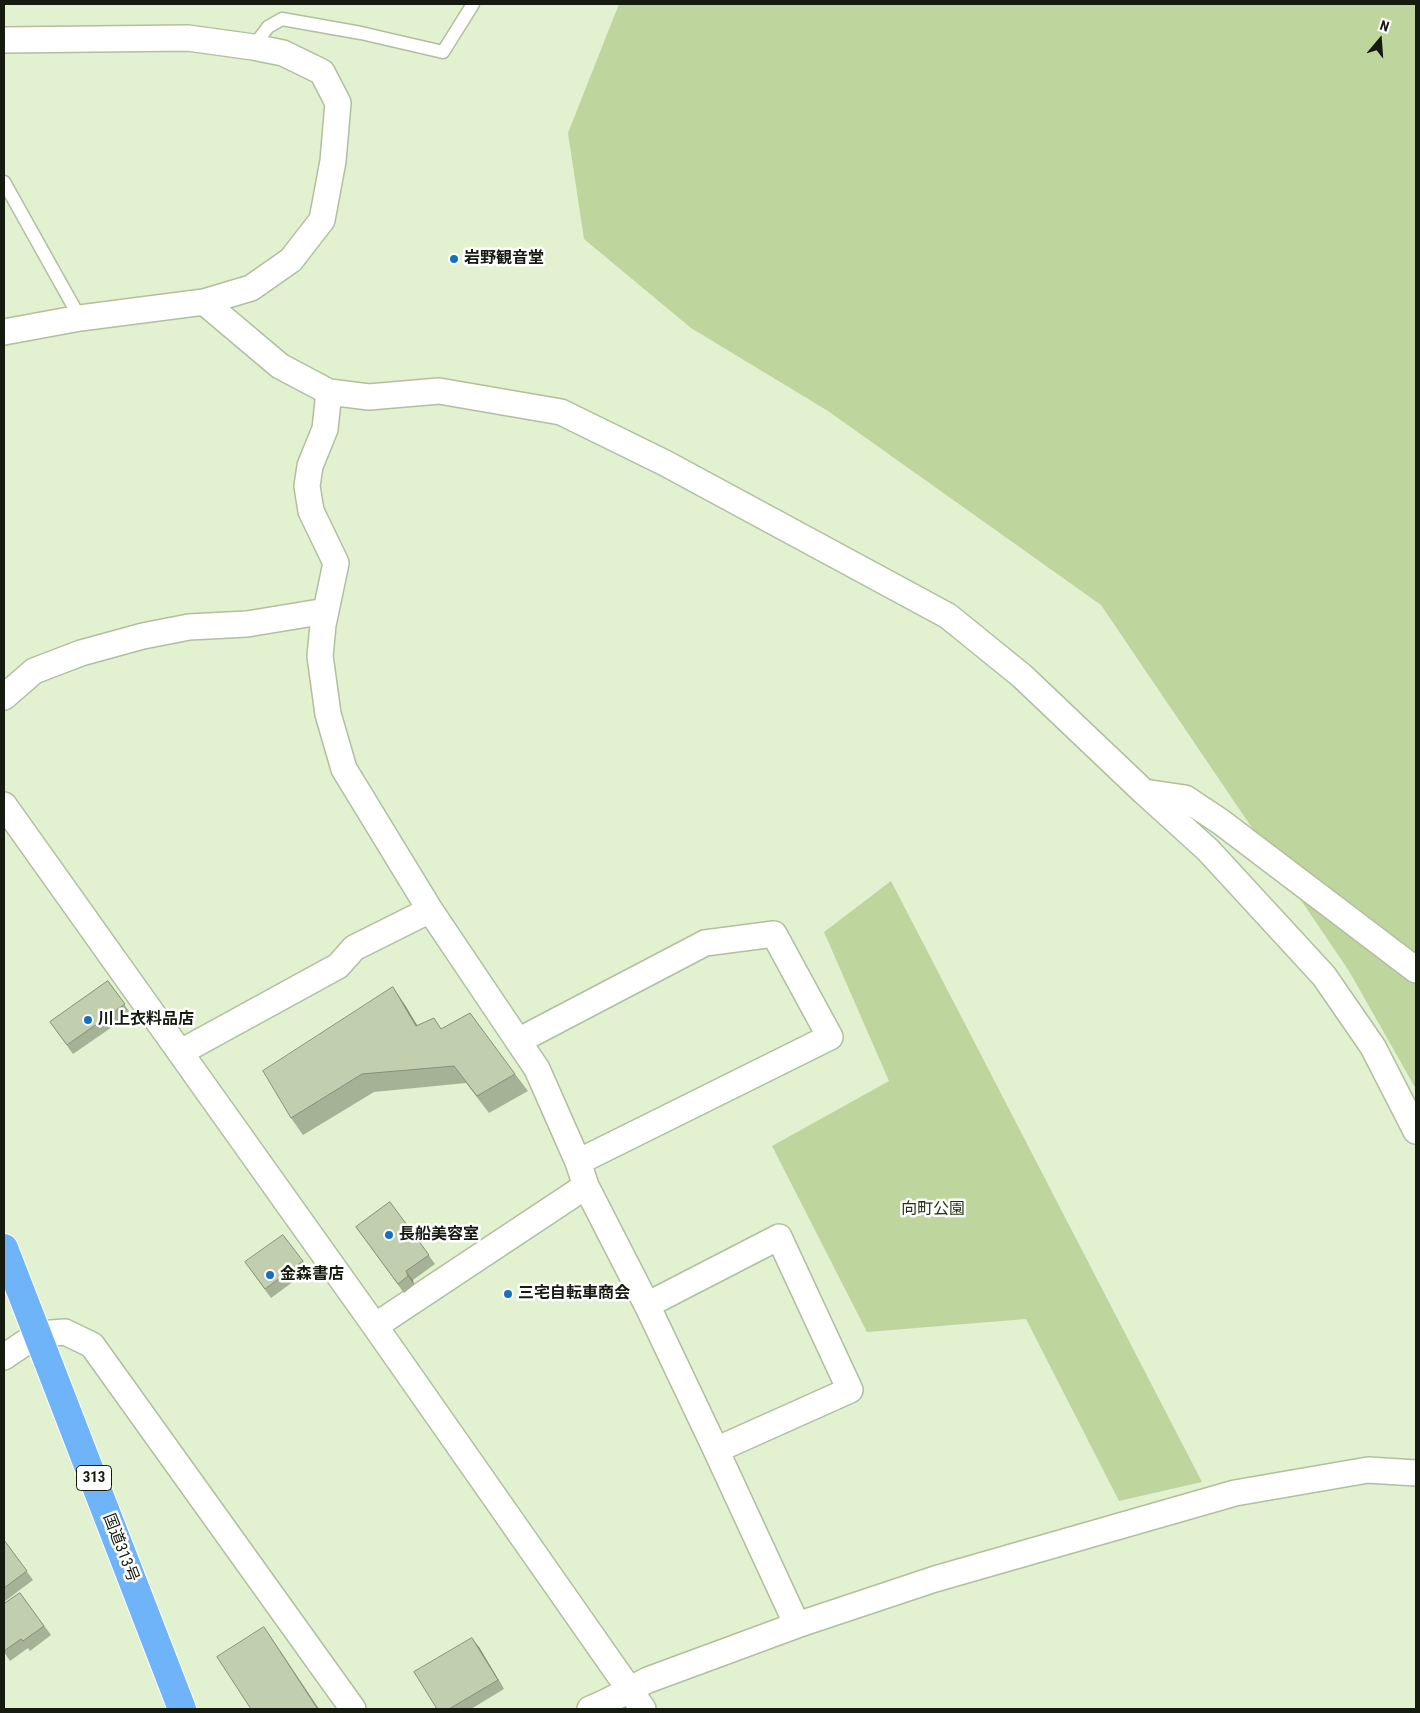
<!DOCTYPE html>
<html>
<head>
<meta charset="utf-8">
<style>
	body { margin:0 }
	#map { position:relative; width:1420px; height:1713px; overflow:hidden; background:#e2f1cf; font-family:"Roboto Condensed",sans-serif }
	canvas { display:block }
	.frame { position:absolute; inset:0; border:5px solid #161b0f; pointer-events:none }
	.north { position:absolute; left:1355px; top:15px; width:50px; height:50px; -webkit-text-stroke:4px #fff; paint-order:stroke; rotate:18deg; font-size:14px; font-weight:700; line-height:20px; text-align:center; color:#161b0f }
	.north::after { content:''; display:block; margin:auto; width:18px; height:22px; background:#161b0f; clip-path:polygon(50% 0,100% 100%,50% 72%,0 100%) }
</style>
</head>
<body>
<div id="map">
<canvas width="1420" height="1713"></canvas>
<div class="frame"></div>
<div class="north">N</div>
</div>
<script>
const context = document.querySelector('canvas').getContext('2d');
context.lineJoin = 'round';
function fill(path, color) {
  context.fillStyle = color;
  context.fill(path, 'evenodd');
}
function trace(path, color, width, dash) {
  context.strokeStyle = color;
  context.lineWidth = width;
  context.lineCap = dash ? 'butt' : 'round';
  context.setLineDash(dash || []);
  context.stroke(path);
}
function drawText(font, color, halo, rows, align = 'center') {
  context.font = font + ' "Roboto Condensed","Noto Sans JP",sans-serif';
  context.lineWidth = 5;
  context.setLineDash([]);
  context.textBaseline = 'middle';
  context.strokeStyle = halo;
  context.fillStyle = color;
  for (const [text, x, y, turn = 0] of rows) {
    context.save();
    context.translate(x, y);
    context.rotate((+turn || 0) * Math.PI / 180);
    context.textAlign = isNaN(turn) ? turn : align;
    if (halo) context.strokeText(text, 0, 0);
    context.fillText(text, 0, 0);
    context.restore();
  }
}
fill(new Path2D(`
	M619,4H1416V1089L1349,971L1101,605L828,411L691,328L584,239L568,133Z
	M891,881L1202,1482L1119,1501L1026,1319L867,1332L772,1146L889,1081L824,932Z`), '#bed59d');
const lane = new Path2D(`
	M253,47L268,27L282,19L361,33L443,52L473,4
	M4,182L80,318`);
const street = new Path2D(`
	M4,40L188,38L253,47L283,53L322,72L338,103L333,161L322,220L291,260L251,288L204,302L80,318L4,332
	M204,302L280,366L329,392L369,397L439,391L561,412L665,463L948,616L1022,676L1144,792L1208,850L1324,976L1373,1047L1416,1131
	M329,392L325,429L310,466L307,486L311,511L336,563L323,625L320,656L328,714L344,769L430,910L537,1069L578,1162L586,1186L647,1305L779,1237L850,1390L716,1450L797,1625
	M4,697L34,671L81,653L143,636L189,627L247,624L326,611
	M1144,792L1185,798L1221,822L1416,970
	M4,805L375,1326L643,1709
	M518,1041L705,943L774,934L830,1037L578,1162
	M181,1052L338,966L354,948L430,910
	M647,1305L716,1450
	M375,1326L586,1186
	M4,1357L38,1334L65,1332L92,1345L353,1709
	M590,1709C611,1701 628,1690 648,1680L797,1625L935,1579L1235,1493L1368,1470L1416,1473`);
const highway = new Path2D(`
	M4,1248L182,1709`);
trace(lane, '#b1bf9f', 15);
trace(street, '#b1bf9f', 28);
trace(highway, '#fff', 30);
trace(lane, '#fff', 12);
trace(street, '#fff', 25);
trace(highway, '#6fb3f9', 28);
fill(new Path2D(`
	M108,981L131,1014L73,1054L50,1022Z
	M405,1005L417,1025L441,1029L515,1074L528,1091L489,1113L466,1083L374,1092L303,1135L291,1118Z
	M390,1202L435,1264L413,1280L414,1285L404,1293L356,1227Z
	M303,1261L309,1270L271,1298L245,1262Z
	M4,1540L33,1580L4,1602Z
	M20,1593L51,1635L30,1651L28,1648L10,1661L4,1652V1604Z
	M479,1647L504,1689L471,1709H437Z`), '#a6b296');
fill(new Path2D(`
	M393,987L405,1005L428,1044L416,1026Z
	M406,1271L413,1280L414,1285L408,1276Z
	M264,1627L273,1640L319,1709L317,1708Z
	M472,1638L479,1647L504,1689L498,1680Z`), '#87917a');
const building = new Path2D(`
	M108,981L125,1004L67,1045L50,1022Z
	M393,987L416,1026L434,1018L441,1029L470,1013L515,1074L477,1096L454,1066L362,1074L291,1118L263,1071Z
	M390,1202L429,1255L406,1271L408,1276L398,1284L356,1227Z
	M283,1235L303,1261L265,1289L245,1262Z
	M4,1540L27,1571L4,1588Z
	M20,1593L44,1626L23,1641L21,1639L4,1651V1604Z
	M264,1627L317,1708L315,1709H251L217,1657Z
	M472,1638L498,1680L449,1709H437L414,1672Z`);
fill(building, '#c1cfaf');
trace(building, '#87917a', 1);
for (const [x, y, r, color] of [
	[454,259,5,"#1571be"],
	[88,1020,5,"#1571be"],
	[389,1235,5,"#1571be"],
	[270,1275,5,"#1571be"],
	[508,1294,5,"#1571be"]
]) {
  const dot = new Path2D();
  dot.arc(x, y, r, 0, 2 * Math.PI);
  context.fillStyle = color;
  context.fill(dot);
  trace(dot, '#fff', 2);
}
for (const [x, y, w] of [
	[94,1478,35]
]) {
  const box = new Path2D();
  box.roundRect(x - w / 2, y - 12.5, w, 25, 4);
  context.fillStyle = '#fff';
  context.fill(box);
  trace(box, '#161b0f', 1);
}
drawText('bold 15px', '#161b0f', null, [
	["313",94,1478]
]);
drawText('bold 16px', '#161b0f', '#fff', [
	["岩野観音堂",464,259],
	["川上衣料品店",98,1020],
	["長船美容室",399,1235],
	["金森書店",280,1275],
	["三宅自転車商会",518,1294]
], 'left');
drawText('16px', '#263211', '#fff', [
	["向町公園",933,1210]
]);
drawText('16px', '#161b0f', '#fff', [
	["国道313号",120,1548,69]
]);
</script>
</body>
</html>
